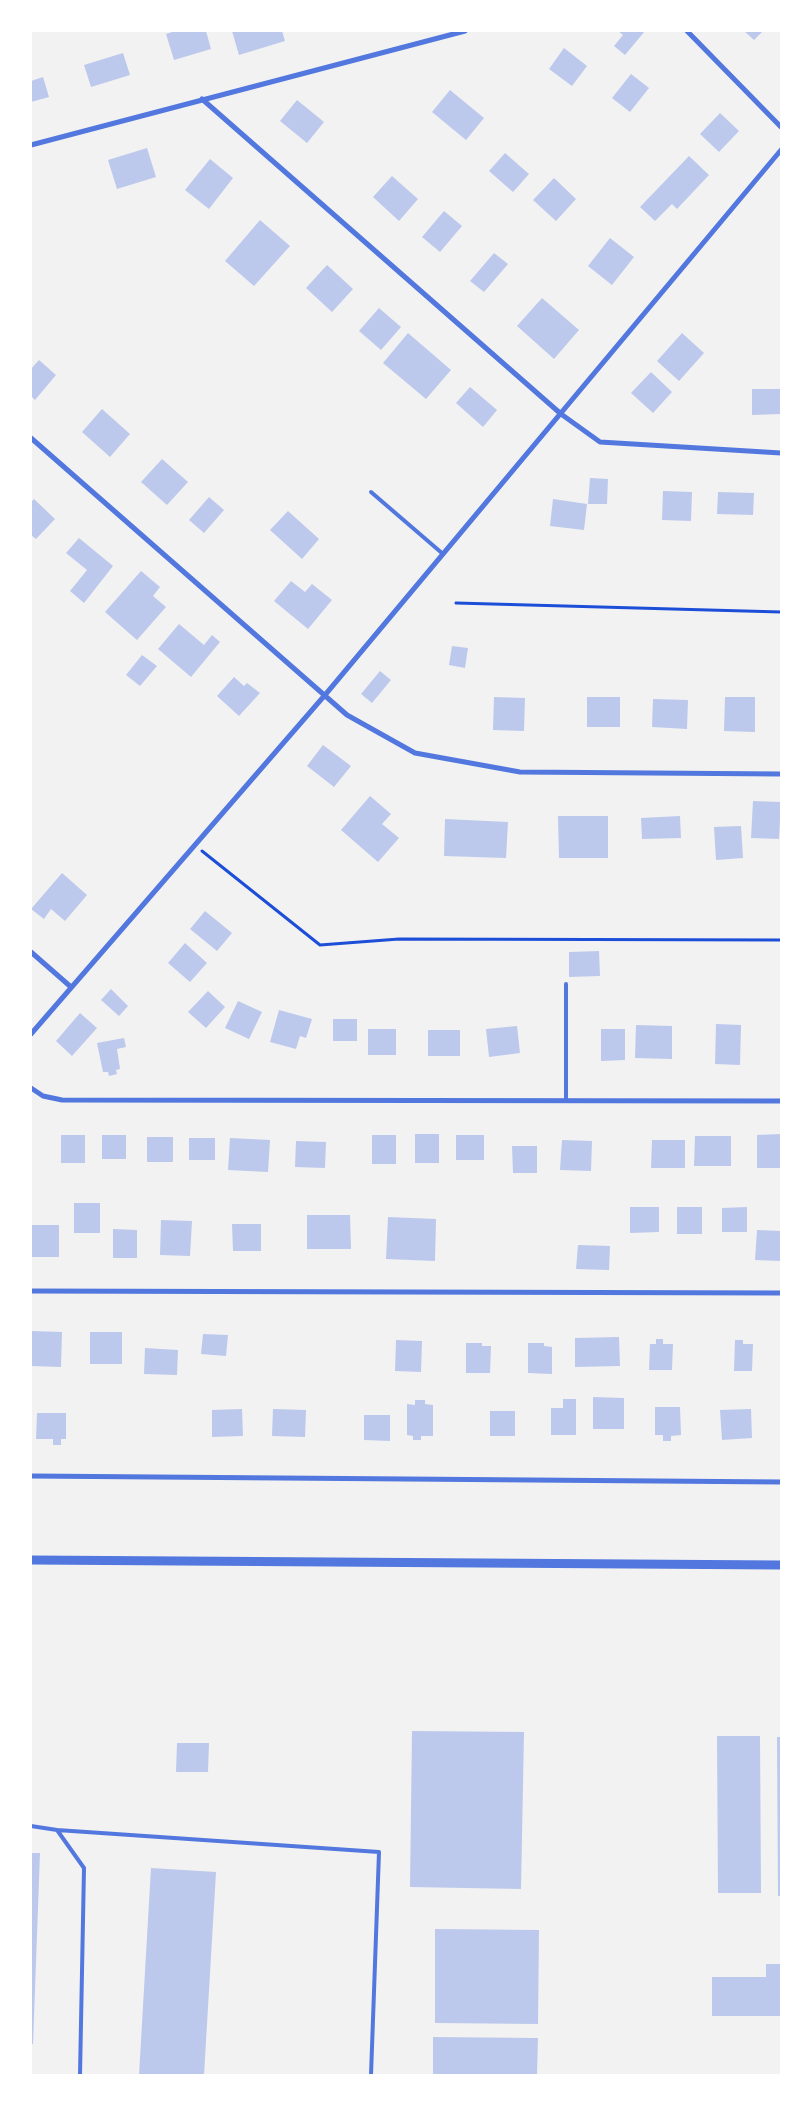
<!DOCTYPE html>
<html>
<head>
<meta charset="utf-8">
<style>
	body { margin:0 }
	#map { position:relative; width:812px; height:2106px; overflow:hidden; background:#f2f2f2; font-family:"Open Sans",sans-serif }
	canvas { display:block }
	.frame { position:absolute; inset:0; border:32px solid #fff; pointer-events:none }
</style>
</head>
<body>
<div id="map">
<canvas width="812" height="2106"></canvas>
<div class="frame"></div>
</div>
<script>
const context = document.querySelector('canvas').getContext('2d');
context.lineJoin = 'round';
function fill(path, color) {
  context.fillStyle = color;
  context.fill(path, 'evenodd');
}
function trace(path, color, width, dash) {
  context.strokeStyle = color;
  context.lineWidth = width;
  context.lineCap = dash ? 'butt' : 'round';
  context.setLineDash(dash || []);
  context.stroke(path);
}
fill(new Path2D(`
	M175,31H206L211,49L174,60L166,34Z
	M232,31H282L285,41L239,55Z
	M618,31H645L625,55L614,46L623,35Z
	M744,31H763L754,40Z
	M564,48L587,66L572,86L549,69Z
	M123,53L130,75L91,87L84,65Z
	M631,74L649,88L630,112L612,98Z
	M43,77L49,97L31,102V81Z
	M450,90L484,118L466,140L432,112Z
	M297,100L324,122L307,143L280,121Z
	M720,113L739,131L719,152L700,134Z
	M147,148L156,177L117,189L108,160Z
	M505,153L529,174L513,192L489,171Z
	M689,156L709,175L677,209L672,204L655,221L640,207Z
	M210,159L233,178L209,209L185,190Z
	M392,176L418,199L399,221L373,197Z
	M554,178L576,199L556,221L533,200Z
	M444,211L462,226L440,252L422,237Z
	M260,220L290,246L254,286L225,261Z
	M610,238L634,257L612,285L588,266Z
	M494,253L508,264L484,292L470,281Z
	M327,265L353,289L332,312L306,288Z
	M542,298L579,330L554,359L517,326Z
	M379,308L401,327L381,350L359,331Z
	M408,333L451,370L426,399L383,363Z
	M682,333L704,353L679,381L657,361Z
	M39,360L56,375L35,400L31,396V369Z
	M651,372L672,392L653,413L631,393Z
	M470,387L497,410L483,427L456,403Z
	M752,389H781V414L752,415Z
	M102,409L130,434L110,457L82,432Z
	M162,459L188,482L167,505L141,482Z
	M590,478L608,479L607,504H588Z
	M663,491L692,492L691,521L662,520Z
	M718,492L754,493L753,515L717,514Z
	M209,497L224,510L204,533L189,520Z
	M34,499L55,519L36,539L31,535V502Z
	M553,499L587,504L584,530L550,526Z
	M288,511L319,539L302,559L270,530Z
	M79,538L113,566L84,603L70,591L87,570L66,553Z
	M141,571L160,587L153,596L166,607L137,640L105,612Z
	M291,581L305,592L312,584L332,600L308,629L274,601Z
	M179,624L204,645L212,635L220,642L191,677L158,649Z
	M452,646L468,648L465,668L449,665Z
	M142,655L157,666L140,686L126,675Z
	M380,671L391,680L372,703L361,694Z
	M234,677L244,686L247,683L260,693L239,716L217,696Z
	M494,697L525,698L524,731L493,730Z
	M587,697H620V727H587Z
	M725,697H755V732L724,731Z
	M653,699L688,700L687,729L652,727Z
	M323,745L351,766L334,787L307,766Z
	M370,796L391,814L382,824L399,838L378,862L341,830Z
	M753,801L781,802L779,839L751,838Z
	M558,816H608V858H559Z
	M680,816L681,838L642,839L641,818Z
	M445,819L508,822L506,858L444,856Z
	M741,826L743,858L716,860L714,827Z
	M62,873L87,895L65,921L51,909L44,919L31,909Z
	M205,911L232,933L217,951L190,929Z
	M185,943L207,963L190,982L168,963Z
	M599,951L600,976L569,977V952Z
	M111,989L128,1006L119,1016L101,1000Z
	M208,991L225,1007L206,1028L188,1012Z
	M238,1001L262,1012L249,1039L225,1028Z
	M279,1010L312,1019L306,1038L300,1036L296,1049L270,1042Z
	M80,1013L97,1028L72,1056L56,1041Z
	M333,1019H357V1041H333Z
	M716,1024L741,1025L740,1065L715,1064Z
	M636,1025L672,1026V1059L635,1058Z
	M517,1026L520,1053L489,1057L486,1029Z
	M368,1029H396V1055H368Z
	M601,1029H625V1060L601,1061Z
	M428,1030H460V1056H428Z
	M124,1038L126,1047L117,1049L120,1069L116,1070L117,1074L109,1076L108,1072H103L97,1043Z
	M415,1134H439V1163H415Z
	M781,1134V1168H757V1135Z
	M61,1135H85V1163H61Z
	M102,1135H126V1159H102Z
	M372,1135H396V1164H372Z
	M456,1135H484V1160H456Z
	M695,1136H731V1166H694Z
	M147,1137H173V1162H147Z
	M189,1138H215V1160H189Z
	M230,1138L270,1140L268,1172L228,1170Z
	M562,1140L592,1141L591,1171L560,1170Z
	M652,1140H685V1168H651Z
	M296,1141L326,1142L325,1168L295,1167Z
	M512,1146H537V1173H513Z
	M74,1203H100V1233H74Z
	M630,1207H659V1232L630,1233Z
	M677,1207H702V1234H677Z
	M747,1207V1232H722V1208Z
	M307,1215H350L351,1249H307Z
	M388,1217L436,1219L435,1261L386,1259Z
	M161,1220L192,1221L190,1256L160,1255Z
	M232,1224H261V1251H233Z
	M31,1225H59V1257H31Z
	M113,1229L137,1230V1258H113Z
	M757,1230L781,1231V1261L755,1260Z
	M578,1245L610,1246L609,1270L576,1269Z
	M31,1331L62,1332L61,1367L31,1366Z
	M90,1332H122V1364H90Z
	M203,1334L228,1335L226,1356L201,1354Z
	M619,1337L620,1366L575,1367V1338Z
	M656,1339H663V1344H673L672,1370H649L650,1344H656Z
	M396,1340L422,1341L421,1372L395,1371Z
	M735,1340H743V1344H753L752,1371H734Z
	M466,1343H482V1346H491L490,1373H466Z
	M528,1343H544V1346L552,1347V1374L528,1373Z
	M145,1348L178,1350L177,1375L144,1374Z
	M593,1397L624,1398V1429H593Z
	M563,1399H576V1435H551V1408H563Z
	M415,1400H425V1404L433,1405V1436H421V1440H413V1436L407,1435V1404L415,1405Z
	M655,1407H680L681,1435L671,1436V1441H663V1435H655Z
	M242,1409L243,1436L212,1437V1410Z
	M273,1409L306,1410L305,1437L272,1436Z
	M751,1409L752,1438L722,1440L720,1410Z
	M490,1411H515V1436H490Z
	M37,1413H66V1439H61V1445H53V1439H36Z
	M364,1415H390V1441L364,1440Z
	M412,1731L524,1732L521,1889L410,1887Z
	M717,1736H760L761,1893H718Z
	M777,1737H781V1896H778Z
	M177,1743H209L208,1772H176Z
	M31,1853H40L33,2044H31Z
	M151,1868L216,1872L204,2075H139Z
	M435,1929L539,1930L538,2024L435,2023Z
	M766,1964H781V2016H712V1977H766Z
	M433,2037L538,2038L537,2075H433Z`), '#bdc9ec');
trace(new Path2D(`
	M456,603L781,612
	M202,851L320,945L399,939L781,940`), '#1d4ed8', 3);
trace(new Path2D(`
	M371,492L443,554
	M566,984V1101
	M31,1826L57,1830L84,1868L80,2075
	M57,1830L379,1852L371,2075`), '#5277de', 4);
trace(new Path2D(`
	M687,31L781,127
	M202,99L561,414L600,442L781,453
	M31,145L465,31
	M31,438L347,715L415,753L520,772L781,774
	M31,952L71,987
	M31,1034L325,695L781,150
	M31,1088L43,1096L62,1100L781,1101
	M31,1291L781,1293
	M31,1476L781,1482`), '#5277de', 5);
trace(new Path2D(`
	M31,1560L781,1565`), '#5277de', 9);
</script>
</body>
</html>
